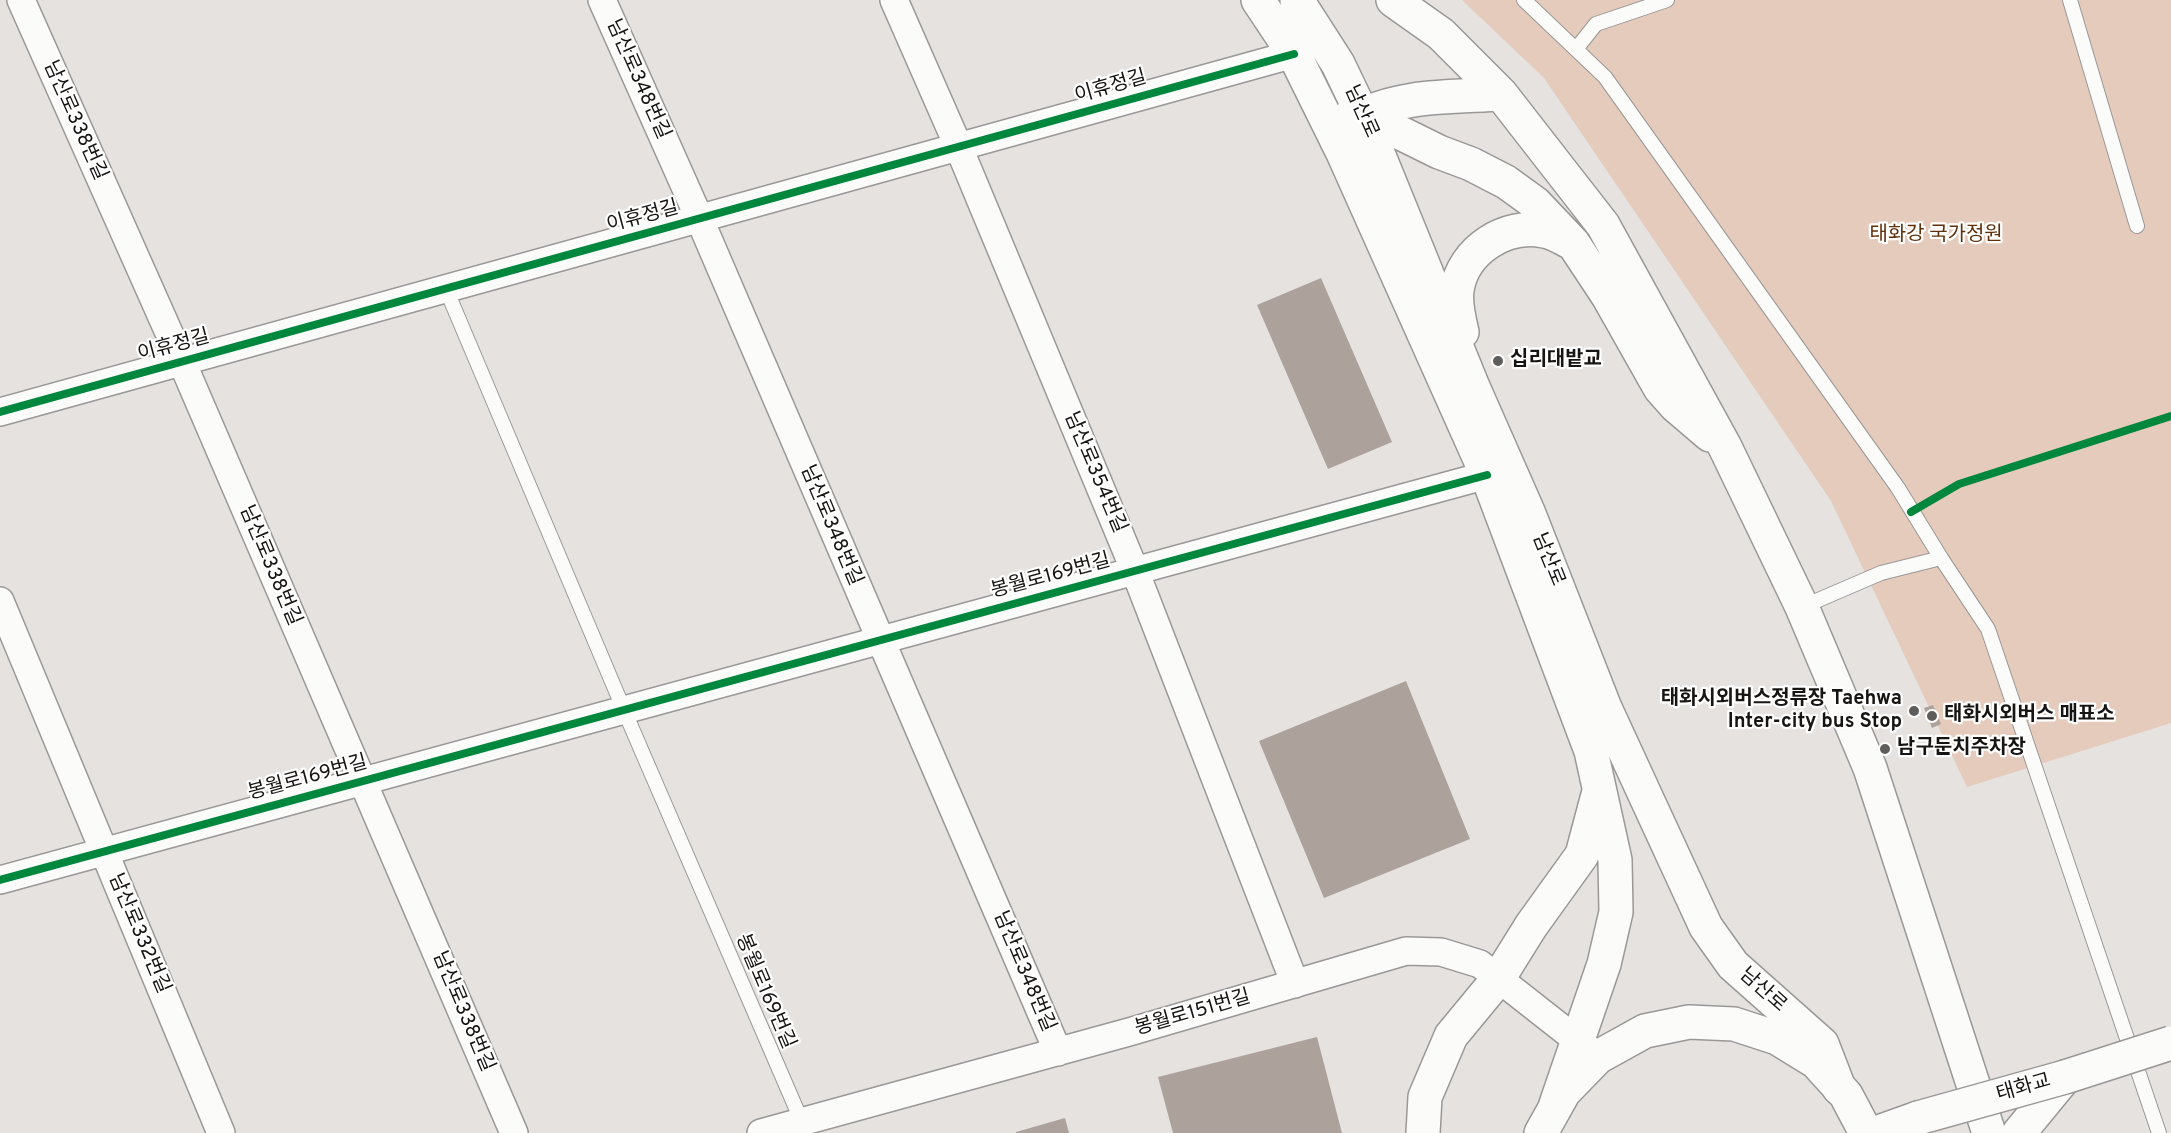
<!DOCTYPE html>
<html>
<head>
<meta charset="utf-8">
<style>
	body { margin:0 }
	canvas { display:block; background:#e5e2e0 }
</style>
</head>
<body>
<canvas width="2171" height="1133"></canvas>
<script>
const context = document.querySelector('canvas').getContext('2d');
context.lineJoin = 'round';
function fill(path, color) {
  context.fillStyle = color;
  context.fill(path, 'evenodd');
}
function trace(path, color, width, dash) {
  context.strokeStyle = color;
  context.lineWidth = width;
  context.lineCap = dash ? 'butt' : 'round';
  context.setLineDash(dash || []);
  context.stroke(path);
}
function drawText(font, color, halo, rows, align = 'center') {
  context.font = font + ' Overpass,"Noto Sans KR",sans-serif';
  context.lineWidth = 4.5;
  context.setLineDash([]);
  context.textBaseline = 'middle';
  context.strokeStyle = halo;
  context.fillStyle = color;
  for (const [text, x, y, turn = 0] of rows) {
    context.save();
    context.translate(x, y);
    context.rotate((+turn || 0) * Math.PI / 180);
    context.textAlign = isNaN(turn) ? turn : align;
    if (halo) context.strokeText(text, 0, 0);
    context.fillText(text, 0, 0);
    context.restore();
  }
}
fill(new Path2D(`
	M1462,0H2171V723L1967,787L1831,501L1544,78Z`), '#e4cbbc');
fill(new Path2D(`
	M1321,278L1392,442L1328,469L1257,305Z
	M1406,681L1470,839L1324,898L1259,741Z
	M1933,705L1941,724L1932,728L1924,708Z
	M1317,1037L1342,1133H1173L1158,1077Z
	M1065,1118L1069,1133H1016V1132Z`), '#aca29b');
const service = new Path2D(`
	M1524,0L1605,77L1898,488L1941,558
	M2070,0L2137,226
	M1576,49L1596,24L1667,0
	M446,289L624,710L802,1122
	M1802,607L1881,573L1941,558L1988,629L2159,1133`);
const minor = new Path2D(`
	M21,0L182,362L514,1133
	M602,0L700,220L1058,1052
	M894,0L959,148L1135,571L1295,984
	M0,412L1294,54
	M0,601L221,1133
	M0,880L1487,475
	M761,1133L1129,1032L1406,951L1441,952L1480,964L1592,1052`);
const secondary = new Path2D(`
	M1258,0L1294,54L1343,153L1487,475L1591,751L1615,860L1616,912L1604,964L1556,1104
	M1297,0L1338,64L1362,114L1473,387L1529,514L1605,708L1706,927L1733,965L1822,1044L1839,1088
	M1393,0L1441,34L1501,94L1603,225L1725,447L1802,607L1870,768L1989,1133
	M1353,112L1362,114L1439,152L1471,164L1506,182L1535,203L1573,243L1608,296L1660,388L1676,406L1710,435
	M1353,120C1397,94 1452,97 1501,94
	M1462,332C1459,319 1455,303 1457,290C1463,250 1506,223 1544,231C1553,232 1562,238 1570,242
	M1423,1133L1425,1097L1451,1036L1498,979L1531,926L1582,855L1598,795
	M2019,1133L2065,1077`);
const primary = new Path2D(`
	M1541,1133L1564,1092L1598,1057L1645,1031L1689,1022L1734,1024L1777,1038L1816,1062L1846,1095L1866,1133
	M1876,1133L1918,1118`);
trace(service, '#9a9897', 16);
trace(minor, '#9a9897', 30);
trace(secondary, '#9a9897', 36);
trace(primary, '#9a9897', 36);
trace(service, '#fbfbfa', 14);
trace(minor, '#fbfbfa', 27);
trace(secondary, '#fbfbfa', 33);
trace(primary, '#fbfbfa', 33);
const primaryBridge = new Path2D(`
	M1918,1118L2065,1077L2171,1043`);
trace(primaryBridge, '#9a9897', 36, []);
trace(primaryBridge, '#fbfbfa', 33);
trace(new Path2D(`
	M0,412L1294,54
	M1911,512L1959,484L2171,416
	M0,880L1487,475`), '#00873e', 8);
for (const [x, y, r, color] of [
	[1498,361,6,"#5f5d5b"],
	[1914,711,6,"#5f5d5b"],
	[1932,716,6,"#5f5d5b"],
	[1885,749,6,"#5f5d5b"]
]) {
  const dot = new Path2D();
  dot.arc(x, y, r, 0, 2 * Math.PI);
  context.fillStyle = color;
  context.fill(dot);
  trace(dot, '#fff', 2);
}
drawText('20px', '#171514', '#fff', [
	["남산로348번길",637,80,66],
	["이휴정길",1111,88,-16],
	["남산로",1360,112,66],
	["남산로338번길",74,121,66],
	["이휴정길",643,218,-15],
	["이휴정길",174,347,-15],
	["남산로354번길",1094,473,67],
	["남산로348번길",830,526,67],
	["남산로",1547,560,68],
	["남산로338번길",269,566,67],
	["봉월로169번길",1051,577,-15],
	["봉월로169번길",308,779,-15],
	["남산로332번길",138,934,67],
	["남산로348번길",1023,972,67],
	["남산로",1762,991,42],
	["봉월로169번길",764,992,67],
	["남산로338번길",462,1012,67],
	["봉월로151번길",1193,1014,-16],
	["태화교",2024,1089,-16]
]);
drawText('20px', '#5f300c', '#fff', [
	["태화강 국가정원",1936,236]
]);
drawText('bold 20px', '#171514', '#fff', [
	["십리대밭교",1510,361],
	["태화시외버스정류장 Taehwa",1902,700,"right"],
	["Inter-city bus Stop",1902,723,"right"],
	["태화시외버스 매표소",1944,716],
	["남구둔치주차장",1897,749]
], 'left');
</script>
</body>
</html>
